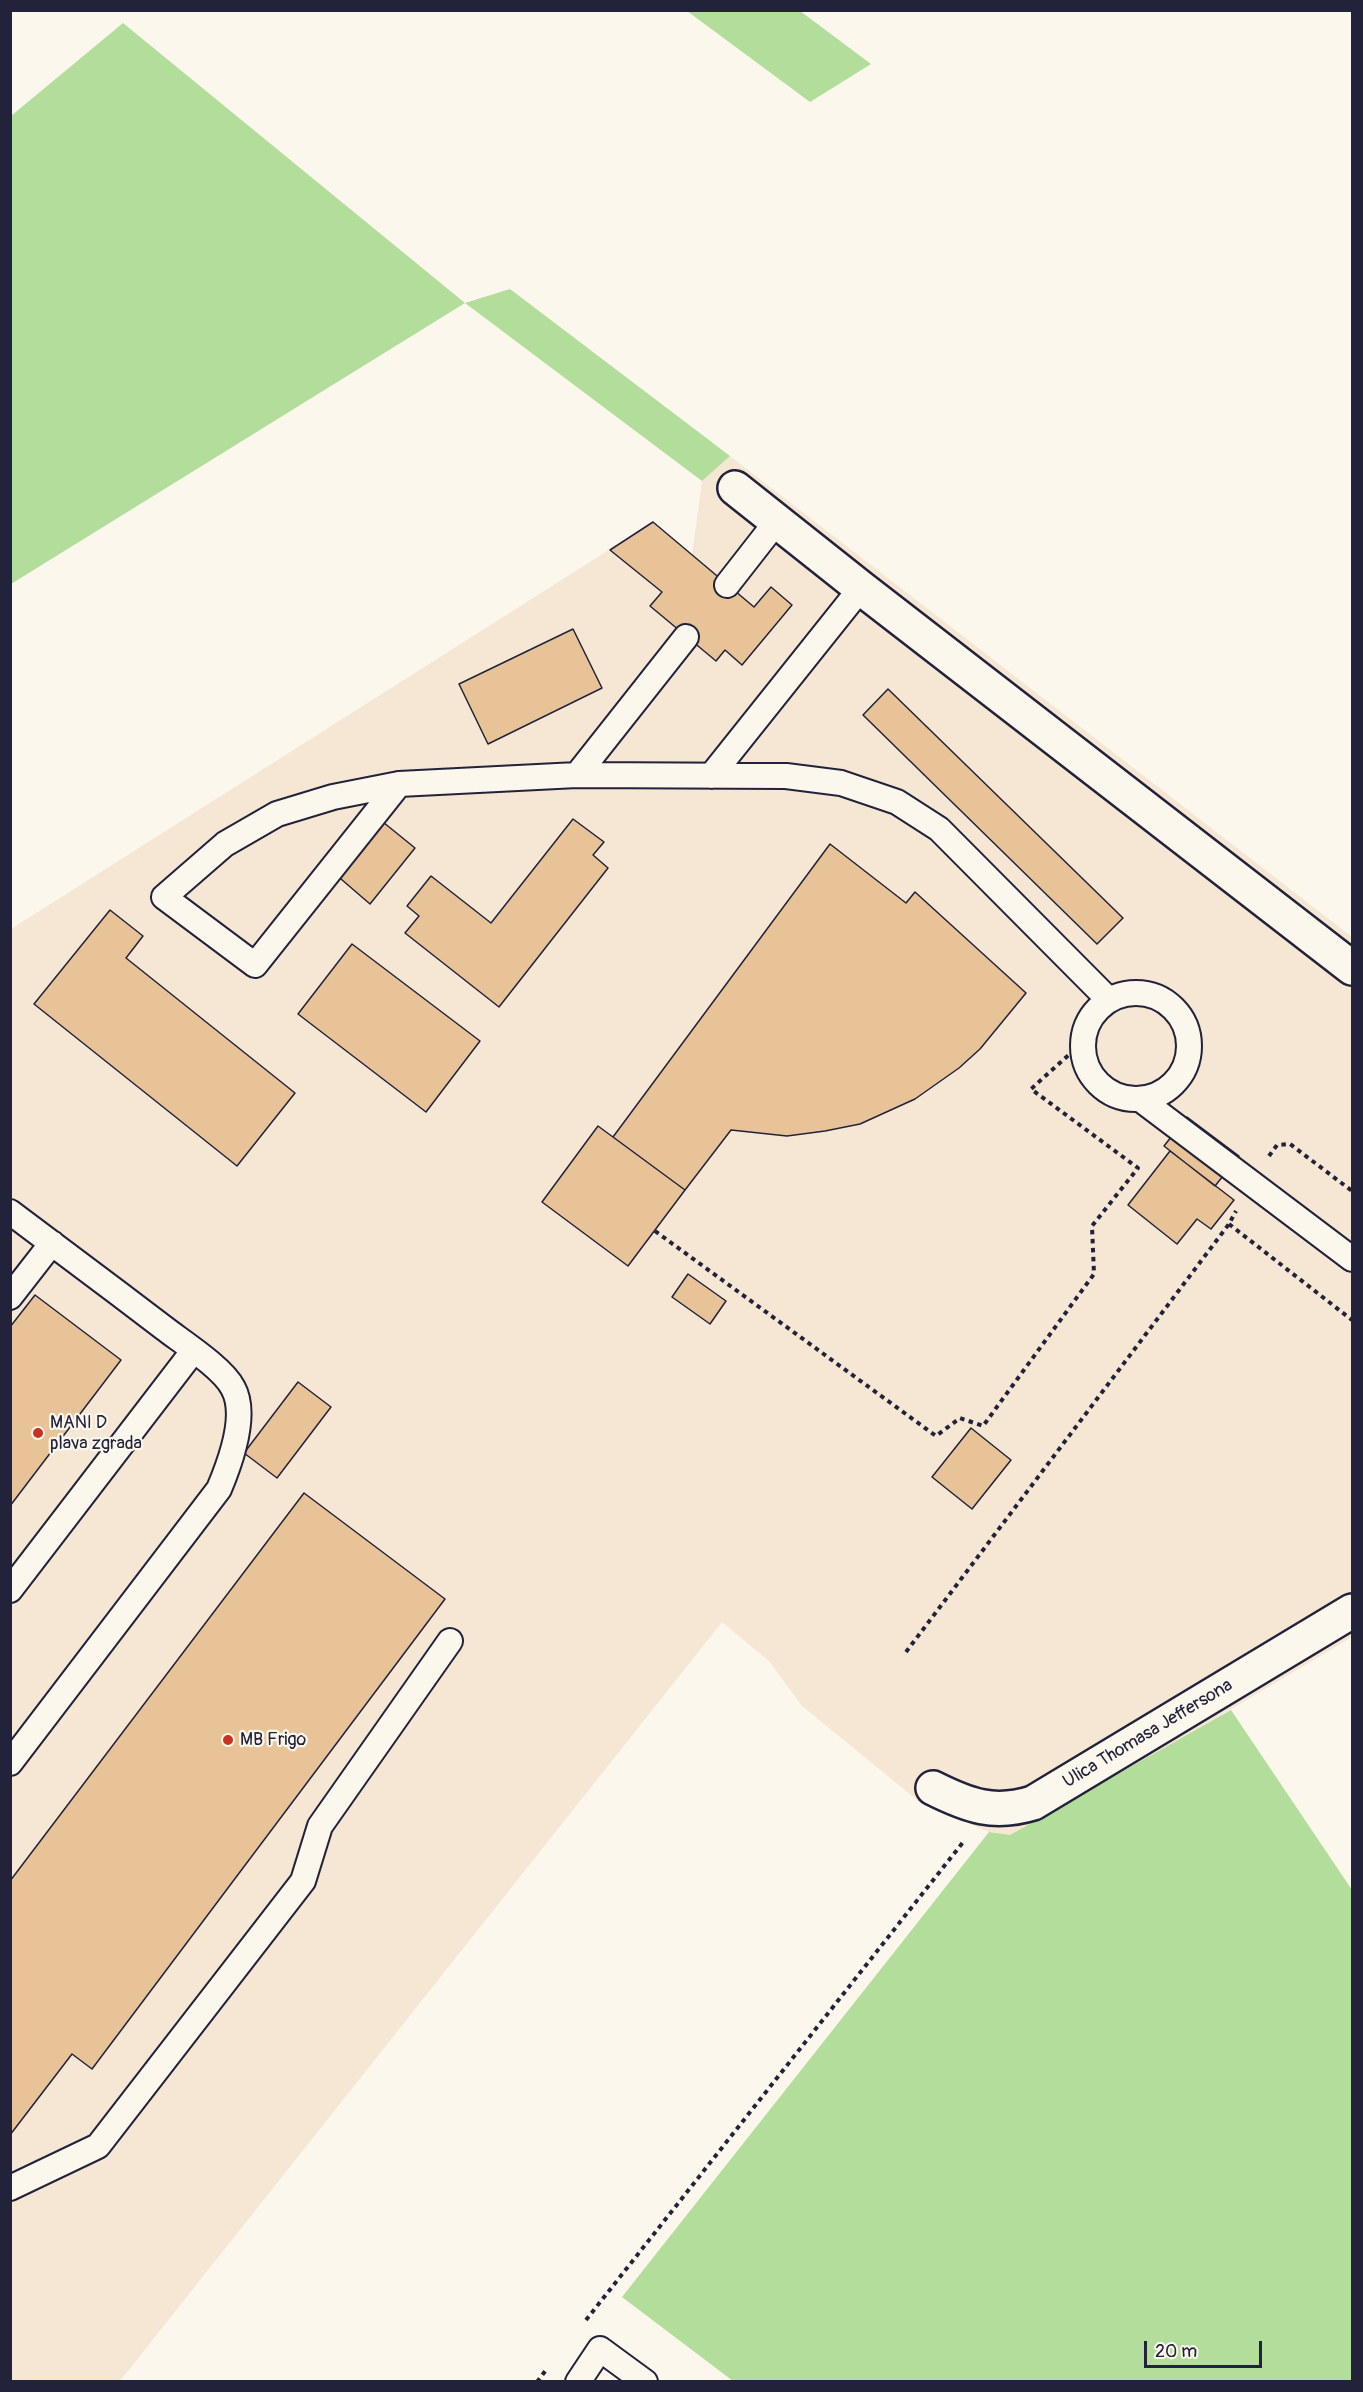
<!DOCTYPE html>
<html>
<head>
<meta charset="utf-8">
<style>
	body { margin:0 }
	#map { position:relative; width:1363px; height:2392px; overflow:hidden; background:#fbf7ec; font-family:Pangolin,sans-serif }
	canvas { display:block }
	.frame { position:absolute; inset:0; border:12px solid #22223b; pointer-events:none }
	.scale { position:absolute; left:1144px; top:2341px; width:118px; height:27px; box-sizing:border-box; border:3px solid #22223b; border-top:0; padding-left:8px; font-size:18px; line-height:21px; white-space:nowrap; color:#22223b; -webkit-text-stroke:4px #fbf7ec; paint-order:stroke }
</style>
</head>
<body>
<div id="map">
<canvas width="1363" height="2392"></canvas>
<div class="frame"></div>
<div class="scale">20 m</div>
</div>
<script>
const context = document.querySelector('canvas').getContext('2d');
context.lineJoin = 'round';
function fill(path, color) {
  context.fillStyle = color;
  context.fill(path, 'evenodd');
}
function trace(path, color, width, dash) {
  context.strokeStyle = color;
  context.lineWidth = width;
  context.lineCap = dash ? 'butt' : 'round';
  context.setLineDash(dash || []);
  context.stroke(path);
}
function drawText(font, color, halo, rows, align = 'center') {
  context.font = font + ' Pangolin,sans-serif';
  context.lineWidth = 4.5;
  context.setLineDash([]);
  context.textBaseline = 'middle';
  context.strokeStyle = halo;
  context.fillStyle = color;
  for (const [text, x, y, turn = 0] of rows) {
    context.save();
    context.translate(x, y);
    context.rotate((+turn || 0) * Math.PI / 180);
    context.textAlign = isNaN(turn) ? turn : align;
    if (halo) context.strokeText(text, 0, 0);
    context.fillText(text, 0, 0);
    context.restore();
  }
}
fill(new Path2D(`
	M730,456L1352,937V1637L1193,1732L1010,1835L989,1832L922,1804L801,1705L770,1662L722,1622L120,2381L11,2382V929L653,522L692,555L702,481Z`), '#f5e7d3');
fill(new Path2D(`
	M687,11H800L871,64L810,102Z
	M123,23L465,303L510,289L730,456L702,481L465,303L11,584V116Z
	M1231,1710L1352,1890V2381H733L622,2297L989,1832L1010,1835Z`), '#b2dd9a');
const building = new Path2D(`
	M653,522L754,607L771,587L792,605L742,665L725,650L716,661L650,606L662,592L610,550Z
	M573,629L602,688L488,744L459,684Z
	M888,689L1123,918L1097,944L863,715Z
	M378,818L415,848L370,904L334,873Z
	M573,819L604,842L593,855L608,868L499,1007L405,933L419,916L407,906L431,876L491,923Z
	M830,844L906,903L915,892L1026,993L980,1049L959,1068L915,1099L860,1124L825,1131L787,1136L731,1130L685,1190L613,1137Z
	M110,910L143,936L126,958L295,1093L237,1166L34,1004Z
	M352,944L480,1041L426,1112L298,1014Z
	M1187,1117L1239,1156L1215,1186L1164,1146Z
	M598,1126L685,1190L628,1266L542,1202Z
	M1170,1151L1234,1200L1211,1229L1197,1219L1177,1244L1128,1205Z
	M688,1274L726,1301L710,1324L672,1297Z
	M35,1295L121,1360L10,1506V1327Z
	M298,1382L331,1407L277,1478L244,1453Z
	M971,1428L1011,1460L972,1509L932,1477Z
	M304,1493L445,1599L92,2069L72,2054L10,2135V1881Z`);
fill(building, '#e8c398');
trace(building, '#22223b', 1.5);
const lane = new Path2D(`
	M727,585L777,521
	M577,775L686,637
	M711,776L861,588
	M399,784L255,965L164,897L225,844L277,814L333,797L399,784L577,775L786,776L841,783L897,802L939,829L1109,1000
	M1083 1046a53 53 0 1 1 106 0a53 53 0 1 1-106 0Z
	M1140,1099L1352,1259
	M10,1212C62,1251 113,1289 164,1328C182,1342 223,1368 233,1388C248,1415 230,1463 219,1489L10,1763
	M10,1297L52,1243
	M10,1590L194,1350
	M10,2188L98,2146L303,1881L320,1826L450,1641
	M578,2382L600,2349L645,2382`);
const street = new Path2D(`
	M735,488L861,588L1352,968
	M933,1788C969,1806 994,1815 1033,1803L1352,1611`);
trace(lane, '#22223b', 28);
trace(street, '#22223b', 38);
trace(new Path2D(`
	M1269,1156L1277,1145L1290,1144L1352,1191
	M1229,1224L1352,1320
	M655,1231L936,1436L960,1418L983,1426L1094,1274L1092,1226L1138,1168L1031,1089L1083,1042
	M906,1652L1229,1224L1236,1211
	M586,2320L964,1841
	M537,2382L546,2370`), '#22223b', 4, [4.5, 4.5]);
trace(lane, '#fbf7ec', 24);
trace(street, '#fbf7ec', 33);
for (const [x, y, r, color] of [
	[38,1433,6,"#c8321e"],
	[228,1740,6,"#c8321e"]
]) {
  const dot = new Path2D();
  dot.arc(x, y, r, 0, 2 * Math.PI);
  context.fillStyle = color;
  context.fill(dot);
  trace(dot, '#fbf7ec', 2);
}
drawText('18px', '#22223b', '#fbf7ec', [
	["MANI D",50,1423],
	["plava zgrada",50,1444],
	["MB Frigo",240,1740]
], 'left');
drawText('18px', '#22223b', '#fbf7ec', [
	["Ulica Thomasa Jeffersona",1148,1734,-31]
]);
</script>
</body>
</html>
